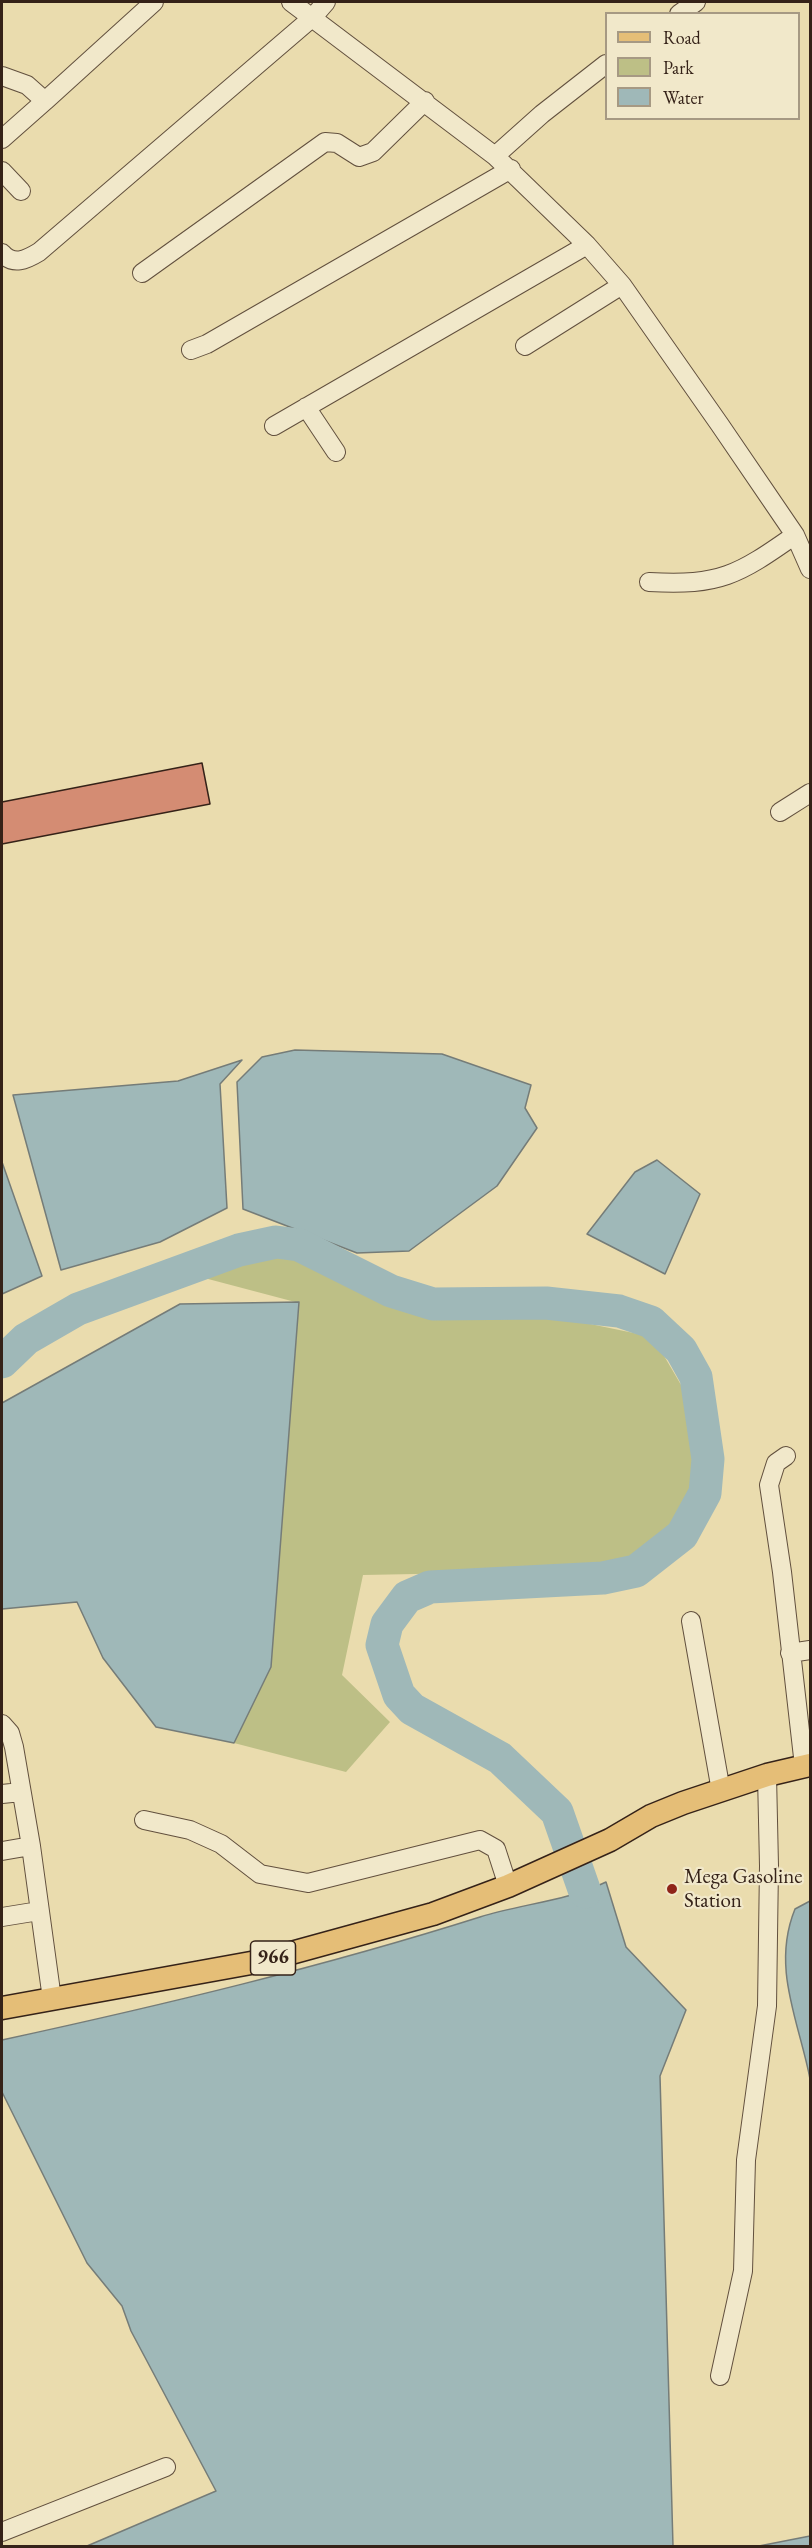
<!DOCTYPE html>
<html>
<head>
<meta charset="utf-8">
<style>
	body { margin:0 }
	#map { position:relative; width:812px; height:2548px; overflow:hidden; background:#eadcae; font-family:"EB Garamond",serif }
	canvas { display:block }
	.frame { position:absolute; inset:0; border:3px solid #352218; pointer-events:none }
	.legend { position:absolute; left:605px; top:12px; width:195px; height:108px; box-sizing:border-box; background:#f1e8ca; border:2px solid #a69983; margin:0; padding:8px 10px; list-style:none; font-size:18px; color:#352218 }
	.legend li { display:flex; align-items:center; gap:12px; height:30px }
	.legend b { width:30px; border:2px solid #a69983 }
</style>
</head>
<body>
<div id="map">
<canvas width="812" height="2548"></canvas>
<div class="frame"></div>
<ul class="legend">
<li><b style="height:8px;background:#e5be77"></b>Road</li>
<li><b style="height:16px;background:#bdbf86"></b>Park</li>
<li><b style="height:16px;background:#9fb8b8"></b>Water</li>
</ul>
</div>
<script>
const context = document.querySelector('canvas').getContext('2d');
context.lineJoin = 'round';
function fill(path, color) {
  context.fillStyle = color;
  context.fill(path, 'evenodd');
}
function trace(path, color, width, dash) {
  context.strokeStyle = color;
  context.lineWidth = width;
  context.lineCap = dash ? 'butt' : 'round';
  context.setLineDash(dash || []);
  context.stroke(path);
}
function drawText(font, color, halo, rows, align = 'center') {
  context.font = font + ' "EB Garamond",serif';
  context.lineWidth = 4.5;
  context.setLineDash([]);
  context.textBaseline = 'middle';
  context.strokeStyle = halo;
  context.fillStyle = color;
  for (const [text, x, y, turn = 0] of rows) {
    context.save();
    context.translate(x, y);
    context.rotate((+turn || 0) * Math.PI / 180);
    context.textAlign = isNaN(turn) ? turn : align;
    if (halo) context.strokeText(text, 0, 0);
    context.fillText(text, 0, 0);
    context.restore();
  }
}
fill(new Path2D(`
	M249,1253L292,1258L425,1313L571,1320L653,1337L691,1402L694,1497L645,1553L573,1571L363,1575L342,1675L390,1722L346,1772L234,1743L271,1667L299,1303L193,1275Z`), '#bdbf86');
const water = new Path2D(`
	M295,1050L442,1054L531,1085L525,1108L537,1128L497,1186L409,1251L357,1253L243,1209L237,1082L262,1057Z
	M242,1060L220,1084L227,1208L160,1242L61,1270L13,1095L178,1081Z
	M657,1160L700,1194L665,1274L587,1234L635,1172Z
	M2,1162L42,1276L2,1294Z
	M299,1302L271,1667L234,1743L156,1727L103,1658L77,1602L2,1609V1403L180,1304Z
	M606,1882L626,1947L686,2010L660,2076L673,2546H87L216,2491L131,2331L122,2306L87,2263L2,2092V2040C163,2005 322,1967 480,1917C521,1904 567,1901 606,1882Z
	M810,1901V2079C799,2021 771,1968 795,1909Z
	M810,2536V2546H759Z`);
fill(water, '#9fb8b8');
trace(water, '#757c78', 1.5);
trace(new Path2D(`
	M2,1362L26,1339L78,1309L239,1250L276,1242L299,1245L391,1291L433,1304L546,1303L619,1311L651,1322L681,1350L696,1377L708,1459L705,1493L682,1535L636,1571L603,1578L430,1587L407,1597L387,1624L382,1645L399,1695L412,1709L500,1758L557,1812L585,1892`), '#9fb8b8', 33);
const building = new Path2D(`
	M202,763L210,804L2,844V802Z`);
fill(building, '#d48c73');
trace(building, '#352218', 1.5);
const minor = new Path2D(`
	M291,2L495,156L587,245L622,285L720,425L795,535L810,569
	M679,14L696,2
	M2,76L27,85L45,101L154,2
	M2,139L45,101
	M495,156L542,114L606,64
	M2,171L21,191
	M2,253C13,266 26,260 39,252L313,17L326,2
	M142,273L325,142L337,143L359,157L373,152L425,101
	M525,346L622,285
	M191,350L207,344L511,169
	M306,407L336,452
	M274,426L587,245
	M649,582C720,586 738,575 795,535
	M780,812L810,793
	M786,1456L776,1463L769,1485L782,1572L804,1766
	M691,1621L721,1791
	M790,1653L810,1650
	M2,1724L10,1733L14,1747L31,1846L52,1999
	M2,1794L21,1792
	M144,1820L190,1830L221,1844L260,1874L308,1883L480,1840L496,1849L508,1886
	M2,1851L31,1846
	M2,1917L39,1911
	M720,2376L743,2271L746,2160L767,2006L769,1866L767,1775
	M2,2532L166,2467`);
const major = new Path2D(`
	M2,2008L262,1961L433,1914L508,1886L610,1840L651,1816L683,1803L767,1775L810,1765`);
trace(minor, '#62503e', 20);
trace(major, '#352218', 25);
trace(minor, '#f1e8ca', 18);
trace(major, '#e5be77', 22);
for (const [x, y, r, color] of [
	[672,1889,6,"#8f2418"]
]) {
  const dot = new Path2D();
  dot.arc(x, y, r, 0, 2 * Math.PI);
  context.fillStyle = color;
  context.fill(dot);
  trace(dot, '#f1e8ca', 2);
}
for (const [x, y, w] of [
	[273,1958,45]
]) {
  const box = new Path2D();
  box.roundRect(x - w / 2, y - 17, w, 34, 4.5);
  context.fillStyle = '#f1e8ca';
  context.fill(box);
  trace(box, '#352218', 1.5);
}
drawText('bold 20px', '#352218', null, [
	["966",273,1958]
]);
drawText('21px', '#352218', '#f1e8ca', [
	["Mega Gasoline",684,1877],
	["Station",684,1901]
], 'left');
</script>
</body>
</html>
